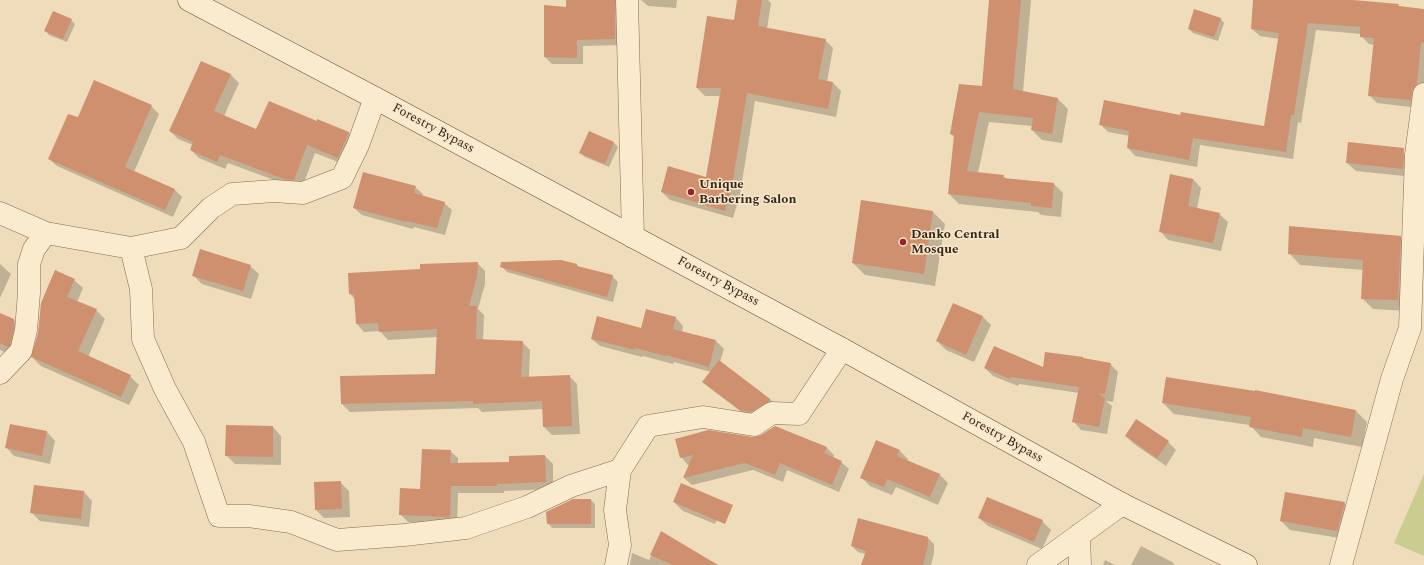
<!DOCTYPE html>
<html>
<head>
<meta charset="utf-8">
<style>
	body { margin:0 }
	canvas { display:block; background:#efdcbb }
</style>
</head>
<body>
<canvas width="1424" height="565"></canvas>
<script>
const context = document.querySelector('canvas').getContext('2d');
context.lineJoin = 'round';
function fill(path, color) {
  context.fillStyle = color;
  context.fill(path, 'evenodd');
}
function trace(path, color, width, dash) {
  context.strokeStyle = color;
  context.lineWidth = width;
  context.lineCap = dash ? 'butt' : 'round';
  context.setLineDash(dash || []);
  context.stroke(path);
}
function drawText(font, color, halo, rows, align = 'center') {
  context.font = font + ' Spectral,serif';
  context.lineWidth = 3;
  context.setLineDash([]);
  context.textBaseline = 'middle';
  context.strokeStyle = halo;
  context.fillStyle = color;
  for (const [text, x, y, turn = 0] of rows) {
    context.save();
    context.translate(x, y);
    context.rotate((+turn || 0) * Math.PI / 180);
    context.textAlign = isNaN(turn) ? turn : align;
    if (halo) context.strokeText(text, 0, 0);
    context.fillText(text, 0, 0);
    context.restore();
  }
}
fill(new Path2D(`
	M1424,474V556L1394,543Z`), '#cacd8f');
fill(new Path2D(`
	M582,0H624L622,45L583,46V64H552L545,57L581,10Z
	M641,0H677L676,8L648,6Z
	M738,0H768L771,3L767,29L825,40L833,48L827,82L833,83L841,91L836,117L755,101L740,194L733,218L670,200L662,192L707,178L720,96H705L697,88L735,21Z
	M990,0H1031L1023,92L1058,99L1068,109L1062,143L1042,140L1032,130V126L989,122L978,173L1003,176L1007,179L1053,183L1063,193L1061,217L1041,215L1038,212L959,204L949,194L955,138L951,134L983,87Z
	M1254,0H1338L1398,5L1401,8L1424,10V92L1418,108L1377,103L1369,95L1374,45L1369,44L1361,36V34L1316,30L1301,123L1298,122L1293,159L1200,145L1197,167L1135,156L1128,148L1130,136L1108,132L1100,124L1181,116L1265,127L1279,39L1260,36L1252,29Z
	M1220,18L1224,23L1218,41L1193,33L1189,29Z
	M71,20L75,24L67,42L49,35L45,30Z
	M201,62L231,75L239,83L224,116L257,130L317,122L318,121L349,133L357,141L346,165L315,153L302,188L293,187L228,163L225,169L199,158L191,150L193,145L178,139L170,131Z
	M151,106L159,114L134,172L174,189L182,197L173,217L57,166L49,159L78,119Z
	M614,143L618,147L609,167L585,157L580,153Z
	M1398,148L1406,156L1404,176L1356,171L1347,163Z
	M1171,175L1193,179L1201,188L1197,209L1219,214L1228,222L1221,251L1168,240L1160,231Z
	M415,187L423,194L422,197L444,203L452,210L445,235L414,227L413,229L362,215L354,208Z
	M933,212L945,224L935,286L865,275L853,263Z
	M1400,237L1411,248L1409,311L1373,309L1362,298L1364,270L1300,265L1289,253Z
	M477,263L485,271V284L478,309L484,315L483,340L522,342L530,350L529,377L569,376L577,384L580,434L552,435L544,427L543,409L482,412L478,408L350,412L342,404L436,375L437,337L388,340L380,331L364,332L357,324L355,299L350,294L421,270Z
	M0,264L11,274L0,298Z
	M577,265L579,267L612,276L618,282L613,302L507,272L501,266Z
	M250,266L259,274L251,299L202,284L193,275Z
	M74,280L83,288L77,302L96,310L105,319L88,357L130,376L139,385L129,405L41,366L32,357Z
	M0,314L14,320L22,329L13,356L0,350Z
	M983,317L991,325L974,362L946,350L937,341Z
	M676,318L683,326L682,332L716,341L724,349L720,362L770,399L777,407L748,417L711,389L704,382L711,372L674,362L673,364L643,356L642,357L600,346L592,339L641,329Z
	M1084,360L1110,364L1118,372L1113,402L1106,401L1112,406L1107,434L1081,430L1074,422L1079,393L1019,384L1018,386L993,376L985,368H1044Z
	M1163,403L1356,411L1367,422L1362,447L1314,438L1313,447L1261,437L1250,425L1174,414Z
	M273,427L281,436V465L235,464L226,455Z
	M775,427L827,448L834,455L833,458L841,462L849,469L839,492L787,470L783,482L753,470L692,485L684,478L690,464L688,465L681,457L761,436Z
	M47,432L55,441L50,464L14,456L6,447Z
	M1126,436L1168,442L1176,450L1166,466L1134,444Z
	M450,451L458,458V464L510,463L545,456L553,464V489L504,491V493H458L457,524L408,522L400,514Z
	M900,451L908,459L907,461L939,474L948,483L938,505L896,487L892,495L870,486L861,477Z
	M340,482L349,491L350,517L324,518L316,510Z
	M84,492L92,501L89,527L40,521L31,512Z
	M591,500L595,504V528H552L548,523Z
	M674,502L723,507L715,524L683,511Z
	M1344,503L1353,512L1346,539L1290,530L1281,521Z
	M979,518L1042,521L1051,530L1042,549L988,526Z
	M662,533L695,565H630L632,553L649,560Z
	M928,538L934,544V553L931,565H862L865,554L858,552L852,546Z
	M1141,546L1172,562L1175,565H1131Z
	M1105,560L1115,565H1103Z`), '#0003');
fill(new Path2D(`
	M566,0H615V39L577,40V58L544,57V5L566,7Z
	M737,0H762L758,26L826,39L818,79L833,82L828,109L747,93L732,186L725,211L661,192L668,166L706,177L721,88H696L707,16L734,20Z
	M989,0H1021L1013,89L1058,98L1052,134L1031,130L1033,118L979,112L967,171L1004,175L1003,178L1054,183L1052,208L1031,206V203L948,194L954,135L950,134L959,84L982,86Z
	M1253,0H1353L1399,4L1398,6L1424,9V43L1421,42L1417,84L1414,87L1412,92L1411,100L1368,96L1374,38L1360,37V27L1308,23L1294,115H1291L1286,152L1193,138L1189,160L1127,148L1129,131L1099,125L1104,100L1180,115L1181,112L1264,126L1279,33L1251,29Z
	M1194,9L1221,18L1214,37L1188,29Z
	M53,11L72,19L63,39L44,31Z
	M201,61L231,74L214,111L256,129L269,101L317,121V119L349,132L338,158L307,145L294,180L284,179L220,155L217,162L190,150L193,142L169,131Z
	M94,80L152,105L125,167L175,189L165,210L48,159L68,114L78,117Z
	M589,131L614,142L605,164L579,153Z
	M1348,142L1404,148L1403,169L1346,163Z
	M363,172L416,186L414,193L445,202L437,228L406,221V222L353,208Z
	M1170,174L1193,179L1188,206L1220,213L1213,243L1159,232Z
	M861,200L933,211L924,274L852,263Z
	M1289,226L1401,236L1398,300L1361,299L1363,260L1288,254Z
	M200,249L251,265L243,291L192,276Z
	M561,260L577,264V266L613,275L607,297L500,267L501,262Z
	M478,262L477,276L469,306H477L476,339L523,341L521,377L570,375L572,426L543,427L542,401L473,404V401L341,404L340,376L435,374L437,329L379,332L378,323L356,324L354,294H349L348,273L420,269V264Z
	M55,270L75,279L67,297L97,309L78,351L131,375L121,397L31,357L38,333L41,303Z
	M953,303L983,316L966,355L936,341Z
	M646,309L676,317L673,329L716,340L709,367L666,355V356L635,348V350L591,339L597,316L641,328Z
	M0,313L14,319V328L10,345L8,347L0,343Z
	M994,346L1043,367L1045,352L1083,357V358L1111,363L1105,394L1098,393L1105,398L1099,427L1072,422L1079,387L1011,377L1010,379L984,368Z
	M719,360L770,399L769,402L751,412L740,410L702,382Z
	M1166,377L1255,391V390L1356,410L1351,437L1303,428L1302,437L1249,427L1251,417L1162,403Z
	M1136,419L1169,441L1157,458L1125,436Z
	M10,424L47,431L42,456L5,448Z
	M226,425L273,426V457L225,456Z
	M775,426L827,447L824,453L842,461L832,485L780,463L775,475L745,463L683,478L693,455L680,458L675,439L708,430L753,437L761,435Z
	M876,440L900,450L897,456L940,474L930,497L887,479L884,487L860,478Z
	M422,449L451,450L450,463L509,462V456L545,455L546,482L497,484V486H451L450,517L399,515L400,488L420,489Z
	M341,481L342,509L315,510L314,482Z
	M681,483L733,505L725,524L673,502Z
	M34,485L84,491L81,519L30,513Z
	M1285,492L1345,502L1337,531L1280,521Z
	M987,497L1043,520L1034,542L978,518Z
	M573,499H591V524H547L546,512Z
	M858,518L928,537V546L923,565H861L866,551L851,546Z
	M661,531L718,565H673L650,555Z`), '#cf906f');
const street = new Path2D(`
	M627,0L633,237
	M0,213L46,233L131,248L181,238L211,208L232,194L274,191L303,193L342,178L358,145L375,98
	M131,248L141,289L143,339L165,389L194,442L219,516H249L291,522L337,540L404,535L466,528L527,507L571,486L620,470
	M0,373L21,351L26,330L29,293V264L34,249L46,233
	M1079,535L1080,565
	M616,565L620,545L615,510L620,470L648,426L703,417L754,425L772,413L799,414L842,349
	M1038,565L1122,504
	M1341,565L1392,379L1410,328L1416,155L1424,94`);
const secondary = new Path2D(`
	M189,0L375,98L842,349L1122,504L1246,565`);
trace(street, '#876c54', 23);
trace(secondary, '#684d38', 23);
trace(street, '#faeace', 22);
trace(secondary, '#faeace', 22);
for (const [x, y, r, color] of [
	[691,192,4,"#98222b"],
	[903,242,4,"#98222b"]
]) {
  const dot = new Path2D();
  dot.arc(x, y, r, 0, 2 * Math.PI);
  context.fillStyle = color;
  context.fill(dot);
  trace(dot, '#f6e7ca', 1.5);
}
drawText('13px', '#35251a', '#f6e7ca', [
	["Forestry Bypass",433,129,28],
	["Forestry Bypass",718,282,28],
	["Forestry Bypass",1002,438,29]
]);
drawText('bold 13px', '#35251a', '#f6e7ca', [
	["Unique",699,185],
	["Barbering Salon",699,200],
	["Danko Central",911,235],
	["Mosque",911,250]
], 'left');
</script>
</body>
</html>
